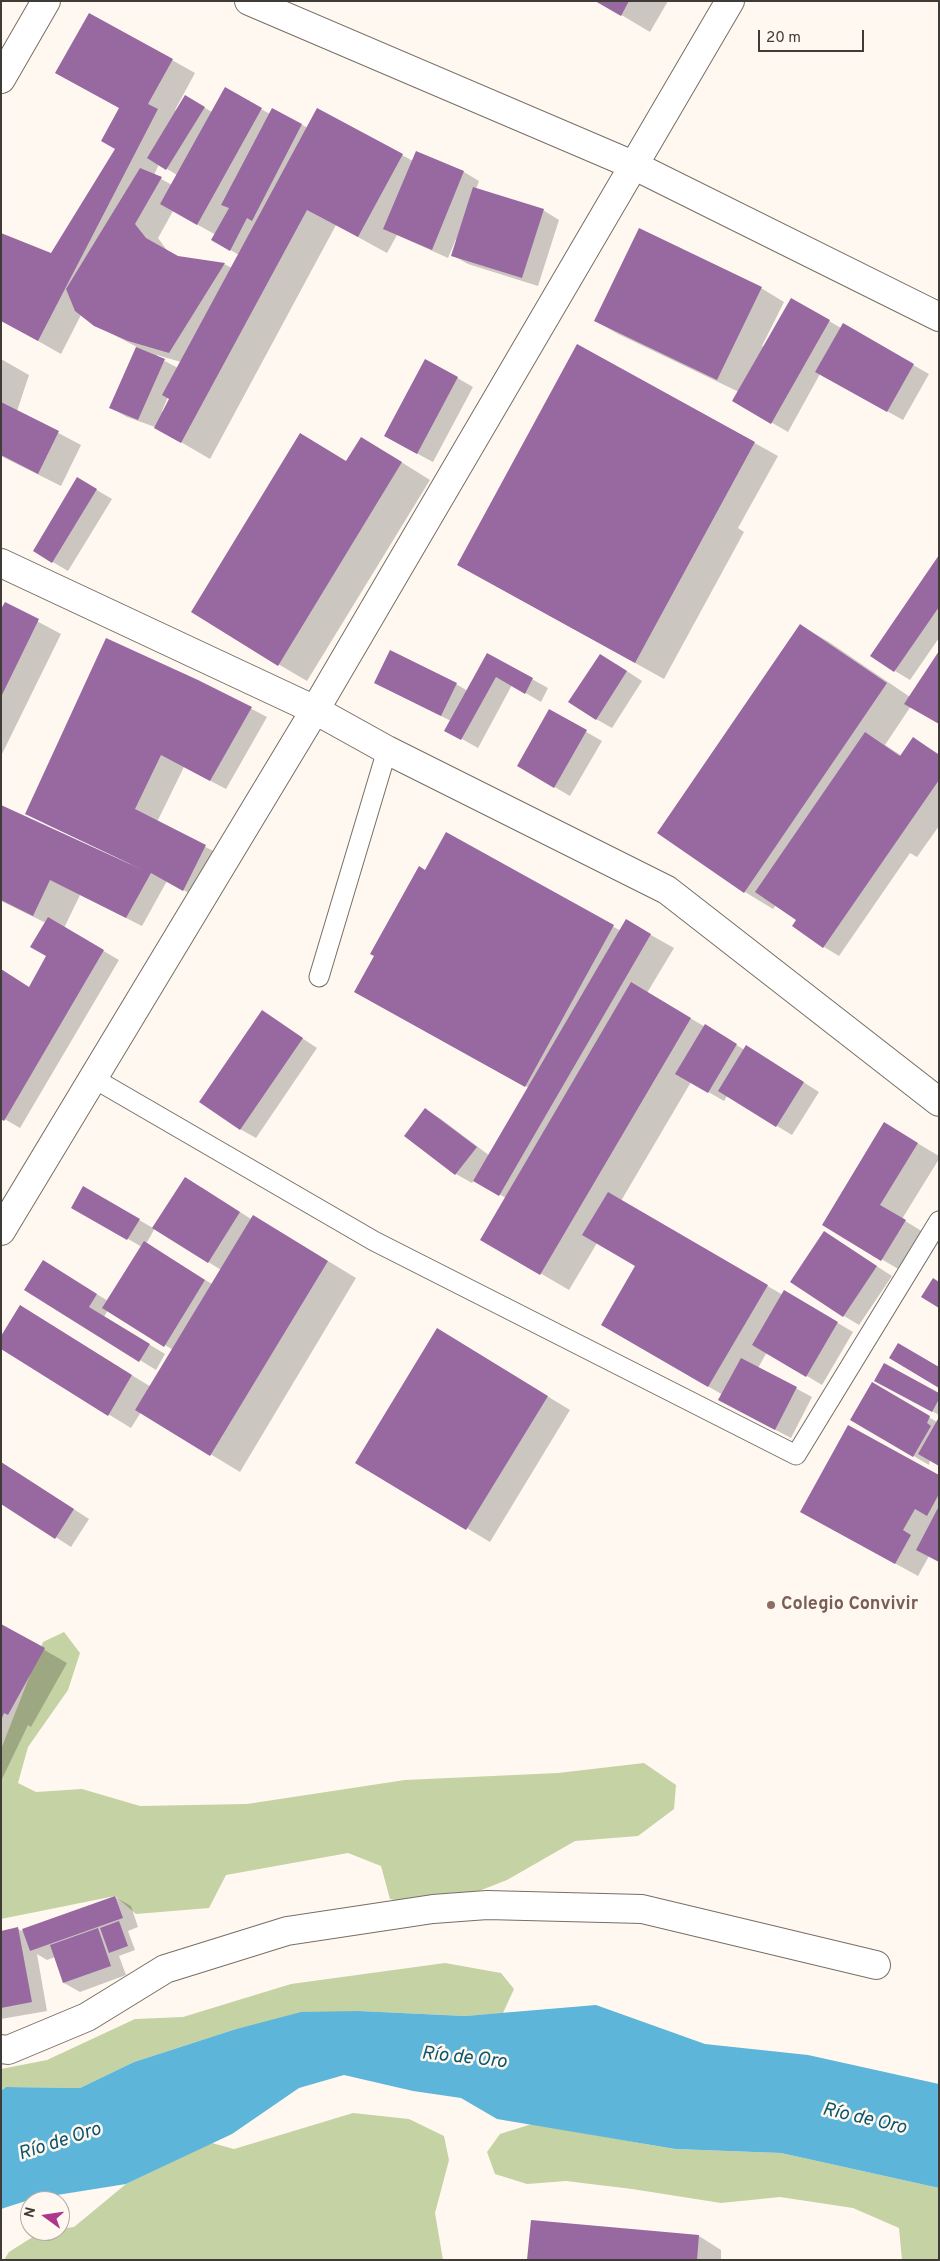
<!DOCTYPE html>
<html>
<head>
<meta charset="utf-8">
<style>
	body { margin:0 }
	#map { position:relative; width:940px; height:2261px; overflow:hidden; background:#fff8f1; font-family:Overpass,sans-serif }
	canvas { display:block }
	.frame { position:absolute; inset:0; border:2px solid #3f3b37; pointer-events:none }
	.north { position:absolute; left:20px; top:2191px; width:50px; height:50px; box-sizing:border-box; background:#fff8f1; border:1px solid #b2aca7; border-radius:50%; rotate:284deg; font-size:14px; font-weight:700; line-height:20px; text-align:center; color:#3f3b37 }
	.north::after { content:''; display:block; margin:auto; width:18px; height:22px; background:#ae378d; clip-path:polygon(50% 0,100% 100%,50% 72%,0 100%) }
	.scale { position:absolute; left:758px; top:30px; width:106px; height:22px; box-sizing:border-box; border:2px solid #3f3b37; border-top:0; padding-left:6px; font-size:15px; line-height:18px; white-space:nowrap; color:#3f3b37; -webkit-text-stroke:4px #fff8f1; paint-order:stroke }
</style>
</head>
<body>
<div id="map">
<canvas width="940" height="2261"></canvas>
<div class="frame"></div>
<div class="north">N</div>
<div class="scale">20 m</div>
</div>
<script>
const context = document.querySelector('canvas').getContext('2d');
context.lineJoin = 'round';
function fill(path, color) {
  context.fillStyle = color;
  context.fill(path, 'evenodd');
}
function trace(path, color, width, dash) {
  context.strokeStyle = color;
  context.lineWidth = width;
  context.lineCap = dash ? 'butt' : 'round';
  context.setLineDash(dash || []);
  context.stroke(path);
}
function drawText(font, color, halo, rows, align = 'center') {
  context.font = font + ' Overpass,sans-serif';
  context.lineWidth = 5;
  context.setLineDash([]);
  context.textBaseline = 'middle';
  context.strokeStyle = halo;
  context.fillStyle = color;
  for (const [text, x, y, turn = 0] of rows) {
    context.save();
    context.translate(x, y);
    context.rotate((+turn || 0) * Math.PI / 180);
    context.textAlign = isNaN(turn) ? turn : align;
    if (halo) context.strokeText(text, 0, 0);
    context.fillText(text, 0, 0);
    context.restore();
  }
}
fill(new Path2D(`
	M64,1632L80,1653L68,1690L28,1747L18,1783L36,1792L82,1789L140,1806L247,1804L405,1780L558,1773L644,1763L676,1785L674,1809L638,1836L575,1841L507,1880L435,1908L390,1899L381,1866L348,1853L226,1875L209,1908L136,1914L115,1896L1,1919V1749L43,1642Z
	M445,1963L501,1973L514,1989L503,2013L465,2016L359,2011L233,2030L134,2062L80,2088L6,2087L1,2091V2069L47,2060L135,2019L183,2017L291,1984Z
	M353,2113L409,2119L444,2136L449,2160L435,2213L443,2260H4L9,2252L42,2231H60V2229L74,2227L126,2184L212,2143L234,2149Z
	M532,2124L674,2149L781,2153L939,2188V2260H902L899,2228L853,2208L780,2197L721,2203L632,2189L566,2181L527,2184L495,2174L487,2152L500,2134Z`), '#c5d2a3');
fill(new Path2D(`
	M596,2005L705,2044L808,2055L939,2084V2188L781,2153L675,2149L497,2119L461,2098L413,2091L344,2075L299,2088L232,2134L126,2184L32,2199L1,2209V2091L6,2087L80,2088L134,2062L233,2030L301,2012L359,2011L465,2016Z`), '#5db6d9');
fill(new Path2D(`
	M598,1H668L650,32Z
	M172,60L195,73L175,110L177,111L186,97L212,112L225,89L270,114L272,109L308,128L402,155L413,161L416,153L464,172L479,181L476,189L543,210L559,220L538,286L468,264L452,255L457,240L456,239L448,258L397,235L387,253L336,225L210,459L155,427L127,417L111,408L137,347L95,325L81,315L61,354L1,320L52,255ZM159,164L177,175L172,185L154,175ZM173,211L216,235L213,240L239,255L232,268L224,264L177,257L169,253L158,238ZM157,355L181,362L178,368L157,357ZM168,397L170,399L164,412L162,411Z
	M761,288L784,302L762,346L764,347L791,299L841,328L843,325L929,374L903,420L820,374L788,432L734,401L739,392L618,334L595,321Z
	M578,345L778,456L738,528L744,532L664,679L487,581Z
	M1,359L29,375L17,411L81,445L61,486L1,456Z
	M426,360L473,387L433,462L401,445Z
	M390,455L430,480L307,681L278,664Z
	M78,479L112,499L68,571L34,551Z
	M939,558V638L910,680L895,671Z
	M5,604L61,634L1,756V612Z
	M800,625L829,642L910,697L911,706L885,745L902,756L913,738L939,754V826L917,857L910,853L839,956L824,947L797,920L776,905L773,909L745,892L658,833Z
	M487,654L548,688L541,702L512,685L478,748L446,730L451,721L391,691L456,684L468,691Z
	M616,664L642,681L612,728L596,719Z
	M198,681L267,717L226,789L184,767L157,822L221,855L200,899L167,881L142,926L80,895L64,928L119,960L20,1128L1,1117L30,988L48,956L46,923L1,901V807L130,866L131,863L50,826L27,813Z
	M550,711L602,741L570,796L518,766Z
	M447,834L621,931L626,921L674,948L647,993L745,1050L762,1056L819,1092L792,1135L727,1096L724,1101L691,1082L621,1201L783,1295L785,1292L853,1332L822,1385L767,1352L758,1368L812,1397L791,1438L736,1409L723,1395L602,1325L636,1266L597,1243L569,1290L482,1239L506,1198L474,1180L472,1183L456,1174L406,1136L426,1110L441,1119L490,1156L529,1088L379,1005L435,877Z
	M263,1012L317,1048L256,1138L240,1129Z
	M907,1137L939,1156V1159L902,1219L928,1235L905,1273L824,1225Z
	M201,1187L251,1219L282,1233L356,1278L240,1472L141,1412L131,1428L108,1414L43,1320L151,1387L173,1350L108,1310L104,1317L165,1354L156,1370L26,1290L59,1271L108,1301L142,1247L73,1207L83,1188L153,1228ZM155,1228L221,1270L212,1284L146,1244Z
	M825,1233L892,1276L859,1325L844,1316Z
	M460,1343L570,1410L490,1542L357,1462Z
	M876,1380L939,1395V1415Z
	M873,1384L937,1422L929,1465L852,1420Z
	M1,1462L89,1519L71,1547L1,1502Z
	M939,1477V1561L929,1556L918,1576L825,1525Z
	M1,1625L67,1663L31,1727L28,1725L1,1781Z
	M115,1897L131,1906L138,1927L128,1931L135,1950L119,1956L126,1975L80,1992L64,1983L55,1957L47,1960L37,1954L47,2011L1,2019V1932L18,1929L22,1931Z
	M699,2236L721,2250V2260H529Z`), '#0003');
fill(new Path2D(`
	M595,1H629L621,16Z
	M89,13L173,59L148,104L158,109L38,341L1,321V233L51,253L115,149L101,141L119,108L55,73Z
	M225,87L262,108L197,225L160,204Z
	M185,95L205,107L166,170L147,158Z
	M272,108L302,124L252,221L247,218L230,251L211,240L229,208L221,205Z
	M317,108L403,154L358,237L307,210L181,443L154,428L169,399L162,395Z
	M416,151L464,171L432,250L383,229Z
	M140,168L162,177L135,224L146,238L178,256L225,263L169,353L128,341L94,326L75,311L66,289Z
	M473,187L544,209L522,278L451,256Z
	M639,228L762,287L717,380L594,321Z
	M791,298L830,320L771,424L732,401Z
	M843,323L914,364L887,412L815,372Z
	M577,344L755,442L635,663L457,565Z
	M136,347L165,359L138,420L109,408Z
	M425,359L458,377L417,454L384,436Z
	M1,402L59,431L38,474L1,455Z
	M300,433L346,461L361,437L402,462L278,666L191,612Z
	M77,477L97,489L52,563L33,551Z
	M939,555V607L894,672L870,656Z
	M5,602L39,619L1,697V609Z
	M800,624L887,683L744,893L657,833Z
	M106,638L198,680L252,707L210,781L161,755L135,809L206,845L183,891L151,873L126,918L50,880L33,916L1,900V805L145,871L25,814Z
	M390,650L457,683L441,716L374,683Z
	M939,651V724L904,704Z
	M487,653L533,678L525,694L496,677L461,740L444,731Z
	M600,654L627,671L596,720L568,702Z
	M549,709L587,730L554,788L517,766Z
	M865,732L900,756L913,737L939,755V780L823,948L792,926L796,920L755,892Z
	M446,832L614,925L525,1087L354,992L374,956L370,954L419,866L425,870Z
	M48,917L104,950L4,1121L1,1119V969L29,987L46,956L30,947Z
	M626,919L651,934L499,1196L473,1181Z
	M631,982L691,1018L540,1275L480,1240Z
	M262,1010L303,1038L240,1130L199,1102Z
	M705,1024L737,1044L708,1093L675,1074Z
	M746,1045L804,1082L776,1127L718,1091Z
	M425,1108L477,1147L455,1175L404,1136Z
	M884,1122L918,1143L880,1205L906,1220L881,1261L822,1225Z
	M185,1177L240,1212L208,1263L152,1228Z
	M83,1186L140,1219L127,1240L71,1208Z
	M608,1192L768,1285L708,1387L601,1325L635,1266L582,1235Z
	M253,1215L328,1261L210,1456L135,1410Z
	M824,1231L877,1266L843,1317L790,1282Z
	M144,1241L205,1280L164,1347L102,1308Z
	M43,1260L97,1294L89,1307L150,1344L139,1362L24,1290Z
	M933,1278L939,1282V1308L921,1297Z
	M784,1290L838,1322L806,1377L752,1345Z
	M20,1305L132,1375L108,1416L1,1349V1336Z
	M437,1328L548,1396L466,1530L355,1463Z
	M898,1343L939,1367V1388L889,1358Z
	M741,1358L797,1387L775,1430L718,1400Z
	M884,1363L939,1393V1399L932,1412L874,1381Z
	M872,1382L930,1416L927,1423L931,1426L913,1457L850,1420Z
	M939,1417V1466L918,1454Z
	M848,1425L939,1475V1494L927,1516L915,1509L903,1530L911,1535L895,1564L800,1512Z
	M1,1462L74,1509L55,1539L1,1504Z
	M939,1506V1562L916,1550Z
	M1,1624L45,1648L8,1715L4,1713L1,1720Z
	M115,1896L123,1918L30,1951L22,1929Z
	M119,1921L128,1946L109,1953L100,1928Z
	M18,1927L32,2002L1,2008V1931Z
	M98,1928L111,1966L63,1983L50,1945Z
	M531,2220L699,2235L697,2260H527Z`), '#9869a1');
const lane = new Path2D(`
	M319,977L387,750
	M93,1078L374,1241L796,1455L939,1221`);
const street = new Path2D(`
	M249,1L633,165L939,317
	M1,79L46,1
	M1,563L315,710L387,750L667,890L939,1102
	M1,1231L315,710L730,1
	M1,2049L8,2050L87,2017L165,1969L287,1931L433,1909L487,1905L642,1909L876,1965`);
trace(lane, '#786e65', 21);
trace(street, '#786e65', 30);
trace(lane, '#fff', 19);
trace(street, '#fff', 28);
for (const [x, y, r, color] of [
	[771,1605,5,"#8d6e63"]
]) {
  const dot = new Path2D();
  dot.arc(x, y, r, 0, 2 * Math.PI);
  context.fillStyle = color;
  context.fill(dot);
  trace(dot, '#fff8f1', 2);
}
drawText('bold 18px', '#785e54', '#fff8f1', [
	["Colegio Convivir",781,1605]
], 'left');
drawText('italic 19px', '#0b566e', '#fff8f1', [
	["Río de Oro",464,2059,6],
	["Río de Oro",864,2120,13],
	["Río de Oro",60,2143,-18]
]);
</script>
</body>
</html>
